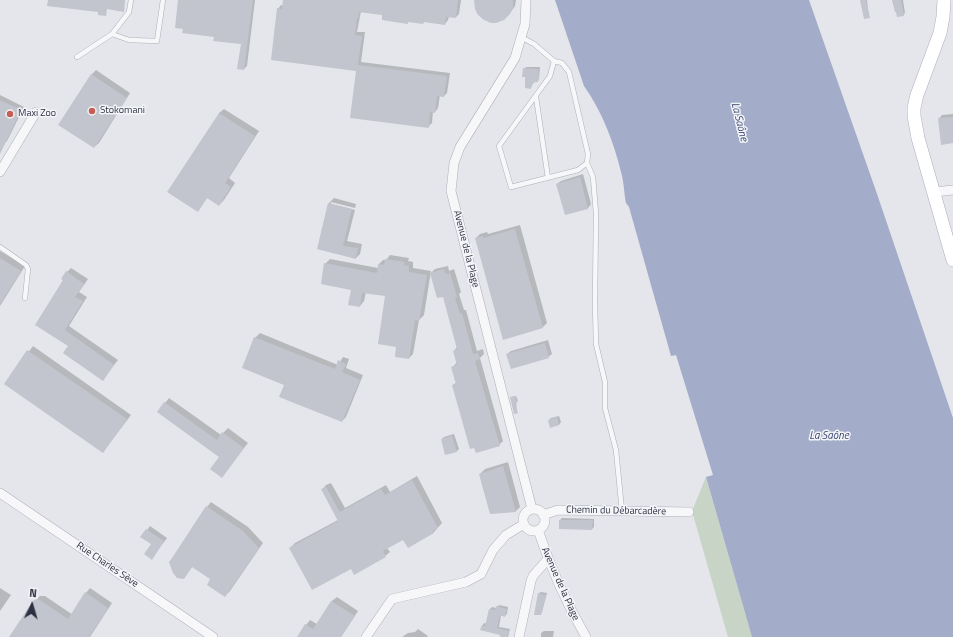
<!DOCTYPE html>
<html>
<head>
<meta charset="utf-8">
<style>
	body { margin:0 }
	#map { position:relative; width:953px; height:637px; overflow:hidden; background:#e4e6eb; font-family:"Titillium Web",sans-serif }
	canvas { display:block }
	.north { position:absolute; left:12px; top:585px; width:40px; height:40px; -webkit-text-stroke:3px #f4f5f8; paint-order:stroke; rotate:5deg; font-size:11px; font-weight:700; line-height:16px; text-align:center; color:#2d3042 }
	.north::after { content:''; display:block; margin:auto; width:14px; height:18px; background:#2d3042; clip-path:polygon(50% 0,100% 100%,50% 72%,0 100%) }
</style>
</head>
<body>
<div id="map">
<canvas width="953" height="637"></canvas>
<div class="north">N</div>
</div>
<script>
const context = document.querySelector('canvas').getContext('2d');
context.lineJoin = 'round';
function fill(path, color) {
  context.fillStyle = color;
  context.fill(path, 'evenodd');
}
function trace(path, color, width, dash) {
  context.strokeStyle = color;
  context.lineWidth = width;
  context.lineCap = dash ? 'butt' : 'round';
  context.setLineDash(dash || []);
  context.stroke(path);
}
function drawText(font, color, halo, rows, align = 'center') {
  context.font = font + ' "Titillium Web",sans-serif';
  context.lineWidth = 3;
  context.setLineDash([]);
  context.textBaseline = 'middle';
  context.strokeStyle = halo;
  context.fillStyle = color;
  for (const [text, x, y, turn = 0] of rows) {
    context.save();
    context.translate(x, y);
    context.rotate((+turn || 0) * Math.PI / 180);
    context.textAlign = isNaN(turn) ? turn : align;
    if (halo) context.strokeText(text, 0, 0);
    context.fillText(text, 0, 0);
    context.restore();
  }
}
fill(new Path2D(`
	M706,477L752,637H728L692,511Z`), '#c7d4c6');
fill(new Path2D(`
	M555,0H809L876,191L953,418V637H752L706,477L713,475L676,355L671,356L629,207L626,203C624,193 624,182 621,172C614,143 602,111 584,86Z`), '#a3acc8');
fill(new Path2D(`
	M179,0H255L247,66L244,69L242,43L215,36Z
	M284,0H461L459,14L456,17L449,16L448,20L445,24L425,21L423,23L384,14L361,12L360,16L357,32H365L361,62L450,73L447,93L444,96L440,95L438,108L435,112L433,111L432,123L428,127L278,9L281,5L284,6Z
	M476,0H516L515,6L510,13Z
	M861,0H867L869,17Z
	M893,0H903L905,13L903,15Z
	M526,67H540L539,79L533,83L531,88L524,69Z
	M96,70L130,93L99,143L94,147L91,75Z
	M0,95L24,107L7,141L0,147Z
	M224,109L259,131L229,178L235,183L224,200L219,205L208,197L198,210L219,113Z
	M953,114V142L939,119L942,115Z
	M583,174L591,204L588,208L566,214L557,184L561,181Z
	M334,198L356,204L355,208L331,202V204L355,210L347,241L362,244L360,254L356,258L318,249L329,203Z
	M520,225L547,323L543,327L476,238L480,234L487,232L488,234Z
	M0,251L25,266L0,306Z
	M390,255L409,258L408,261L413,262V268L431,271L424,315L419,320L413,354L409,358L397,346L386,295L366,292L364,301L360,306L352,289L325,264L330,259L378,268L379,264L383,260H386Z
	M448,266L449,271L454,269L461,292L459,294L464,310H466L477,351L483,349L484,354L480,358L503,441L499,445L453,385L457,382L453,367L457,362L454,351L457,347L443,295L431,273L435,269Z
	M71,268L88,279L79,292L87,297L69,326L118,360L103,379L70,346L36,324L64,280L67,272Z
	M260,333L338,365L343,357L349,359L346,368L363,375L346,417L342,421L255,338Z
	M548,340L552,354L548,357L507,354L511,351Z
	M33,346L131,415L103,452L5,383Z
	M516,396L518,401L516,402L517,412L512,397Z
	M169,398L221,435L228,428L248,443L222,476L220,457L158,412Z
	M559,416L561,422L559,425L549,420L551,418Z
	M454,434L459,449L457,451L442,439L444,437Z
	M508,462L520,507L516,511L491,513L480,474L485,469Z
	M417,476L442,523L434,532L408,546L404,539L387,548L390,552L385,556L351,568L290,548L295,543L338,520L322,490L326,485L331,483L345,508L386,485L390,492Z
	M211,502L248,527L263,543L230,591L225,596L212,579L193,566L183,578L207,507Z
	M562,518L594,519V527L592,529L560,520Z
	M150,526L167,538L152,558V544L147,530Z
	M0,588L11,595L0,611Z
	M90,588L112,603L90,637H10L35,601L40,596H45L73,615L86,593Z
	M541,592L547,593L542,612L540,614L539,593Z
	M337,597L358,611L341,637H298L306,625L310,620L317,624L332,601Z
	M499,605L508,607L507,614L505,616L501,615L499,627L510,629L508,637H501V635L482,626L484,623L487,624L490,609L492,607L496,608Z
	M418,629L428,636L427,637H402L408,633L415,632Z
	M544,631H554L553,637H541V633Z`), '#0003');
fill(new Path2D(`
	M48,0H125L124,12L107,9L106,16L98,15V12L47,6Z
	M178,0H253L244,70L237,69L241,44L213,41L214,37L182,33L183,29L175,28Z
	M283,0H458L456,18L446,17L445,25L424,22L423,24L408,22V24L382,20V15L359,12L358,19L357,18L355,35L362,36L358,65L447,76L444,97L437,96L435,113L430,112L429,128L350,118L356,71L271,60L277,8L282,9Z
	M474,0H513V7L510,14L504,20L496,23H491L484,20L478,15L475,9Z
	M860,0H866L870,18L864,19Z
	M892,0H901L904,16L897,17L896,12H895Z
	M523,68L538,69L539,77L538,82H535L531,86V89L525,88V77H522Z
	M91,74L127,98L94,148L58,125Z
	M0,100L21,110L0,154Z
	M219,113L255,136L225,183L231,187L219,206L207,198L198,212L167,192Z
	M953,117V143L941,145L938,118Z
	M580,177L588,209L565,215L556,184Z
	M328,203L352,209L343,246L358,248L356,259L317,249Z
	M515,229L543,328L503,340L475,238L483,236V238Z
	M0,258L21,271L0,304Z
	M385,259L405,262L404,265L409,266V272L427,275L419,321L415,320L409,359L395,357L396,347L378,344L385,296L362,293L360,307L348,305L351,290L321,284L324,263L377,273L378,264L384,265Z
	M444,269L445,274L450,273L457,297L455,298L460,314L462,313L473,354L478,353L480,359L475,361L500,446L476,453L474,448L470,449L452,385L456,384L451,367L457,365L453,351L457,349L443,297L437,298L430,273Z
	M66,271L84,284L75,297L83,301L65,330L114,365L103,381L63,353L68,346L35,325L63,280L61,279Z
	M254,337L335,369L338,360L346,364L342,372L360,380L342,422L279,397L284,385L242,368Z
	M545,343L549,358L511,369L506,354Z
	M27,350L127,419L103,453L4,384Z
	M515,396L517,403L515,404L518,413L514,414L510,397Z
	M164,402L217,440L222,432L244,448L222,478L210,469L219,457L157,412Z
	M557,417L559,425L550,428L548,420Z
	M452,436L457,452L445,455L441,439Z
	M503,466L516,512L490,514L479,474Z
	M412,480L438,528L433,531L434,533L408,548L403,540L383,551L386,557L354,575L351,569L312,590L289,548L338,521L321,489L326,487L340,512L381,489L385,495Z
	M206,506L243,531L259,548L225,597L207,585L210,579L192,567L184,579L177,578L173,573L170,565L169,562L174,555Z
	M559,520H593L592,530L559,529Z
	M146,529L164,541L152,560L144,554L151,544L140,537Z
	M85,592L108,608L89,637H9L33,601L36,599L40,600L68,619Z
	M538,593L546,595L541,615H534Z
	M331,601L355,616L341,637H297L305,624L313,629Z
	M496,606L507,609L505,617L500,615L497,628L509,631L507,637H500V635L480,630L482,625L485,626L489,609L495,610Z`), '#c2c4ce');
const lane = new Path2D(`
	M112,34L129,40L157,41L163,0
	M521,37L534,44L554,61L562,63L569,72L588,154L587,163L578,170L511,187L499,146L550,76L554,61
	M77,57L112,34L129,12L131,0
	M536,97L548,178
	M587,163L593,177L596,213L595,303L596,344L605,382V408L616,450L622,511
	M0,247L26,265L28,269L25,298`);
const street = new Path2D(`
	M526,0L525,24L515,58L460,147L454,163L451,191L532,509
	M0,172L36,112
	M934,192L953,190
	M0,493L213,637
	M523 520a11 11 0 1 1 22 0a11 11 0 1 1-22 0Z
	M543,515L558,510L689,512
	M538,530C551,569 565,601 586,637
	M366,637L392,599L466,582L481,574L493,550L506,535L524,524
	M519,637L531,581L533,576L547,560`);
const secondary = new Path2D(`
	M944,0L943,17L940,33L917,95L914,108V116L918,138L953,260`);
trace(lane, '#adafb8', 5.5);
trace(street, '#adafb8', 10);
trace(secondary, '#adafb8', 14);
trace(lane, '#f7f7fa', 4.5);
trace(street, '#f7f7fa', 9);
trace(secondary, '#fff', 13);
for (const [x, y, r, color] of [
	[92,111,4,"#c55e55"],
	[10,114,4,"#c55e55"]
]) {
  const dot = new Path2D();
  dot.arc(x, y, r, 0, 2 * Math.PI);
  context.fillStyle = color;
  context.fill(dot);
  trace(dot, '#f4f5f8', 1.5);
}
drawText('10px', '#2d3042', '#f4f5f8', [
	["Stokomani",100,111],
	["Maxi Zoo",18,114]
], 'left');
drawText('10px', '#2d3042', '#f4f5f8', [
	["Avenue de la Plage",466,249,76],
	["Chemin du Débarcadère",616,511,1],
	["Rue Charles Sève",107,565,34],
	["Avenue de la Plage",560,584,66]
]);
drawText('italic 11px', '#3a4674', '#f4f5f8', [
	["La Saône",739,122,76],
	["La Saône",829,436]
]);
</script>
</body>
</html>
